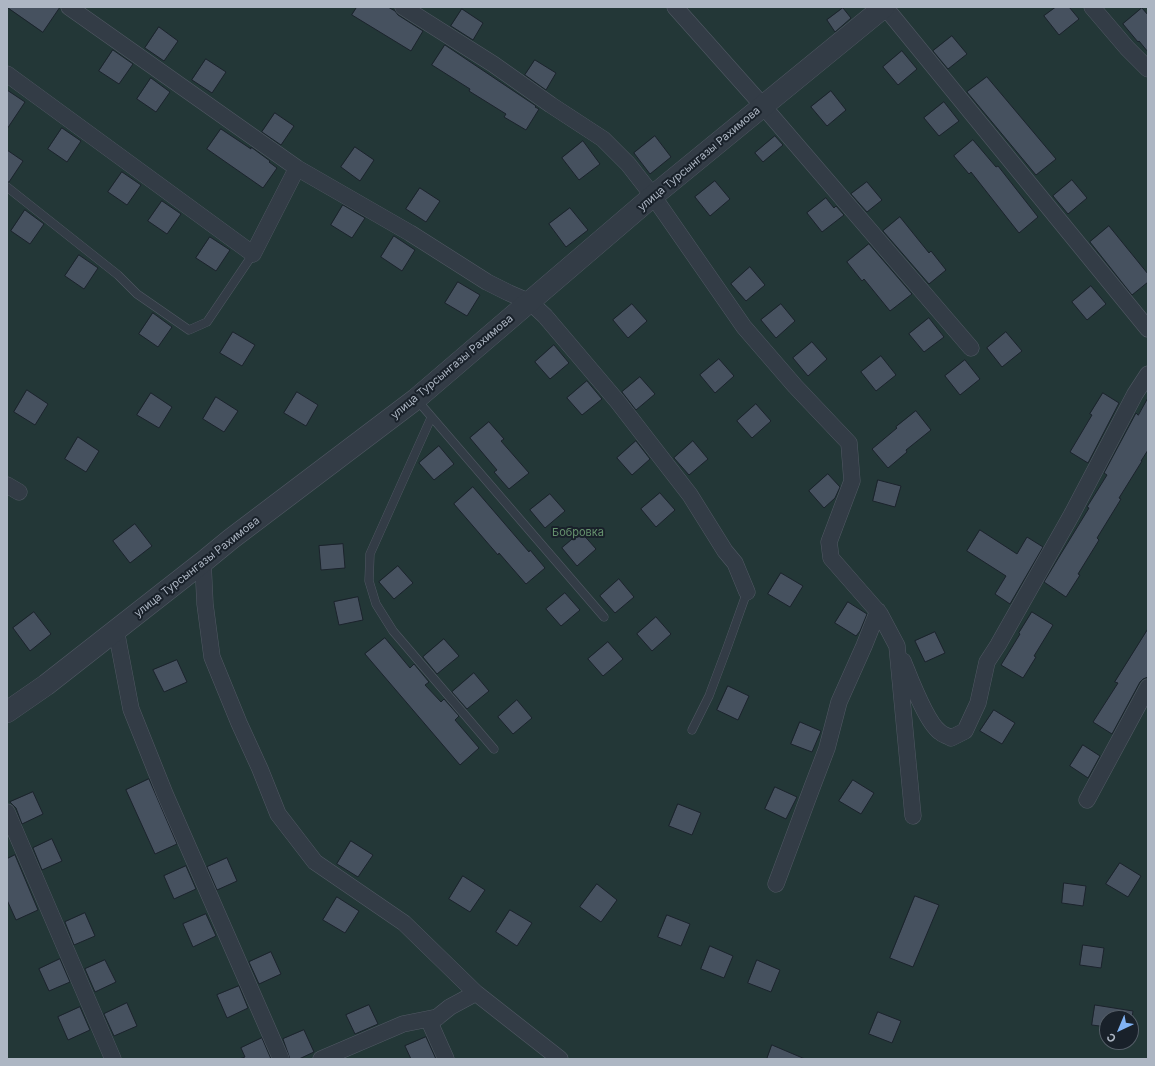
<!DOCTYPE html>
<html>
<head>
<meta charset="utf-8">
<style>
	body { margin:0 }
	#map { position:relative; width:1155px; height:1066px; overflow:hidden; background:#202a35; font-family:Inter,sans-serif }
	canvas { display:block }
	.frame { position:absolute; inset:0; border:8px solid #adb6c3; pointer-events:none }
	.north { position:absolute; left:1099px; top:1010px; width:40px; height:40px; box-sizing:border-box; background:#19212a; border:1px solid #545d67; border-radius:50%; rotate:224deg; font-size:11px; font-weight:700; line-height:16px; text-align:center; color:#adb6c3 }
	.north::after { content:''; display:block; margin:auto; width:14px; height:18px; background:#81b3f4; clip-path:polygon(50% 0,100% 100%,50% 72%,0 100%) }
</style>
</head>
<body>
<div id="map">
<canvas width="1155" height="1066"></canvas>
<div class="frame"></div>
<div class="north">С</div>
</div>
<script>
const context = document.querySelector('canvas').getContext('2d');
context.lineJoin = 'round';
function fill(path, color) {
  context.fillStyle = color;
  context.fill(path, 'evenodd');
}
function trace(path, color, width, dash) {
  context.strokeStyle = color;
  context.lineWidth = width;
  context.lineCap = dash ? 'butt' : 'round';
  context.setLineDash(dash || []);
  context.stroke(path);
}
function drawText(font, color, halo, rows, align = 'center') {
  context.font = font + ' Inter,sans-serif';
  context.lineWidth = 4;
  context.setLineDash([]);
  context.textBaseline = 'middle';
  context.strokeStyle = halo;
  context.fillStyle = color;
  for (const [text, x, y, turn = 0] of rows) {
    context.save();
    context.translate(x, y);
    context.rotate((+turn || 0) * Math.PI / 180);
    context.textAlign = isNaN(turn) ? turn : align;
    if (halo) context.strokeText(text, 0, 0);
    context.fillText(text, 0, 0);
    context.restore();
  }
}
fill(new Path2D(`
	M7,7H1148V1059H7ZM1107,1018H1131V1042H1107Z`), '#233737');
const building = new Path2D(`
	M7,7H60L43,32Z
	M357,7H388L395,11L398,15L423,31L411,51L352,15Z
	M1056,7H1069L1079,19L1059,35L1044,16Z
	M843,8L851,18L835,32L827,20Z
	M1142,8L1148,15V52L1139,41L1138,42L1123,24Z
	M462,9L483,23L473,40L451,26Z
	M159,27L178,41L164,61L145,48Z
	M952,36L967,54L948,69L933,51Z
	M445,45L536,106L535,107L539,109L526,130L504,117L506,114L469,91L470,89L432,65Z
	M113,50L133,64L119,84L99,71Z
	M902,51L917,69L898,85L883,67Z
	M206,59L226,72L212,93L192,80Z
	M535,60L556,73L546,90L525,75Z
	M987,77L1056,159L1036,175L967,92Z
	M151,78L170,92L156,112L137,99Z
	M7,90L25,102L7,129Z
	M831,91L846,110L827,126L811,107Z
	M944,102L959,121L939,136L924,118Z
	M275,113L294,126L281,145L262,132Z
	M62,128L81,141L67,162L48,149Z
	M221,129L251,149V147L270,161L269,162L277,168L263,188L207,149Z
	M655,136L671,157L650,174L634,153Z
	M775,136L783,145L763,162L755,153Z
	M973,140L996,167L998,166L1038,217L1019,233L971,172L969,174L954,156Z
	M583,141L600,164L579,180L562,158Z
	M355,147L374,160L360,181L341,167Z
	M7,150L23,161L9,182H7Z
	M122,172L141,185L127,205L108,192Z
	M1072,180L1087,198L1068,214L1053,196Z
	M715,181L730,199L710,216L695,197Z
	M867,182L882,200L867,212L851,194Z
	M420,188L440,201L426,222L406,209Z
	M826,198L834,208L836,206L844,215L822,232L807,213Z
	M162,201L181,214L167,234L148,221Z
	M343,205L365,218L352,238L331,225Z
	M570,208L588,230L566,247L549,224Z
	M25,210L44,224L30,244L11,231Z
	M900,217L929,253L931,251L946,270L929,284L883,231Z
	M1109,226L1148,274V282L1132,295L1090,242Z
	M394,236L415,250L402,271L381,257Z
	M210,237L230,250L216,271L196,258Z
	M869,244L912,294L890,311L864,279L862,281L847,262Z
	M79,255L98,268L84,289L65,276Z
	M750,267L765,285L746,301L731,284Z
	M458,282L480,295L467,316L445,303Z
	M1091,286L1106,304L1087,320L1072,302Z
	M632,304L647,321L628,338L613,320Z
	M781,304L795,321L776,338L761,320Z
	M153,313L172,327L158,347L139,334Z
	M929,318L944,337L924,352L909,334Z
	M233,332L255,345L242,366L220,353Z
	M1006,332L1022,351L1002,367L987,348Z
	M812,342L827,359L808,376L793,358Z
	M554,345L569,363L550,379L535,362Z
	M881,356L896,375L876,391L861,372Z
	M719,359L734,376L715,393L700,375Z
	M965,360L980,379L960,395L945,376Z
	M640,377L655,394L636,410L622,392Z
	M587,381L602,399L582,415L567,398Z
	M27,390L48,404L35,425L14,412Z
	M297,392L318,405L306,426L284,413Z
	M151,393L172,407L159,428L137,415Z
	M1103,393L1119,403L1088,463L1070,452L1092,415L1090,414Z
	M216,397L238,411L224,432L203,419Z
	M1148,398V450L1141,461H1142L1119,498L1121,499L1097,538L1099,540L1078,574L1080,575L1066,597L1044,582L1059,557L1089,508L1087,507L1107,475L1104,473L1136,413L1138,415Z
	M756,404L771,421L752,438L737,421Z
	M916,411L931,430L906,450L907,452L888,468L872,449L897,428L896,427Z
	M489,422L504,439L501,441L529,473L509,489L494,472L497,470L470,438Z
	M78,437L99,451L86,472L65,459Z
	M636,441L650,459L632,475L617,458Z
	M693,441L708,459L689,475L674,458Z
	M439,446L454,464L434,480L419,463Z
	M828,474L840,487L835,498L824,508L809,491Z
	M878,480L901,486L895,507L873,501Z
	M473,487L529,552L530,550L545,568L526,584L499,553L498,555L454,504Z
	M660,493L675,510L656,527L641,509Z
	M550,494L565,511L545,528L530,510Z
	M135,524L152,546L130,563L113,541Z
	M980,530L1017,554L1027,537L1043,547L1010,604L995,594L1006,576L967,551Z
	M581,532L596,549L577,566L562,548Z
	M343,544L345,568L321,570L319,546Z
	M398,566L413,583L394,599L379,582Z
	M781,573L803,586L790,607L768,594Z
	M619,579L634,597L615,613L600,596Z
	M565,593L580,610L561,626L546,609Z
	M358,597L363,620L339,625L334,602Z
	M848,602L867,614L860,631L856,636L835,623Z
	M34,612L51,634L30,651L13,628Z
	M1032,612L1053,625L1034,656L1036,657L1023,678L1001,665L1020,634L1019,633Z
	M656,617L671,634L652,651L637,634Z
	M1148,629V677L1143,679L1140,682L1112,734L1093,722L1118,683L1115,682Z
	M935,632L945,653L925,662L915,641Z
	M385,638L410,668L414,664L429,682L425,685L441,702L444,699L459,716L455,720L479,748L460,765L365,654Z
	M444,639L459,656L437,674L423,657Z
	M608,642L623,659L603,676L588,659Z
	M177,660L187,682L164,692L153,670Z
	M474,673L489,691L467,709L452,692Z
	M728,686L749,696L738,720L717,710Z
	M517,700L532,718L513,734L498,717Z
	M994,710L1015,723L1002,744L980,731Z
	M800,722L821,731L812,752L791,744Z
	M1083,745L1100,756L1088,778L1070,766Z
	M149,779L177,844L155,854L126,790Z
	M853,780L874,793L861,814L839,801Z
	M775,787L797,797L786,819L765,809Z
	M33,792L43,814L22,824L16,808L10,802Z
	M678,804L701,813L692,835L669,826Z
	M52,839L62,861L42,870L33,848Z
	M351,841L373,855L358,877L337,864Z
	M15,855L38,910L16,920L7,900V859Z
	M227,858L237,881L217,890L207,867Z
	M1120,863L1141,876L1128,897L1106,884Z
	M186,866L196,889L174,899L164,876Z
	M463,876L485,890L470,912L449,899Z
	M1064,883L1086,886L1083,906L1062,903Z
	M597,884L617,900L601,922L580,907Z
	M915,896L939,905L913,967L890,958Z
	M337,897L359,911L345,933L323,920Z
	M510,910L532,923L517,946L496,932Z
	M85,913L95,936L74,945L65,922Z
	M206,914L216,936L193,947L183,924Z
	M667,915L690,924L681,946L658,937Z
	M1083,945L1104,948L1101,968L1080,965Z
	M710,946L733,956L724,978L701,969Z
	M271,952L281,974L259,984L249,962Z
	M60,959L70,982L49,991L39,969Z
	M105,960L116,982L95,992L85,969Z
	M757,960L780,970L771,992L748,983Z
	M239,986L248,1008L227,1018L217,995Z
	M127,1003L137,1026L114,1036L104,1014Z
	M369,1005L378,1024L355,1034L346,1015Z
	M1095,1005L1133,1011L1132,1018H1107V1027L1092,1025Z
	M80,1007L90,1030L68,1040L58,1017Z
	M878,1012L901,1021L892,1043L869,1034Z
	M304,1030L314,1052L299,1059H290L283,1039Z
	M426,1037L436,1059H411L405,1046Z
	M262,1038L271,1059H239L245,1057L241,1048Z
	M772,1045L805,1059H767Z`);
fill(building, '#46515f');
trace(building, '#1b232c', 1);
const service = new Path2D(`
	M7,187L118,275L137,294L189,330L207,322L253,254
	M417,400L604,617
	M431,418L370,554L369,581L376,604L393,631L494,749
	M692,730L709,696L727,648L747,592`);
const minor = new Path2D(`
	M69,7L297,168L410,233L487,282L509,293L530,302L545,316L618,402L690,495L725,551L735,563L747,592
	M403,7L493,64L551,105L603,139L628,164L653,196L744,327L795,386L849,443L852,481L829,542L831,558L880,614L897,646L913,816
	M675,7L763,106L971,348
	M885,7L1148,329
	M1092,7L1127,48L1148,69
	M7,74L253,254L297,168
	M7,485L19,492
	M203,562L205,604L212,657L239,723L260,769L278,814L315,862L404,923L476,993L560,1059
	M116,630L131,709L165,794L281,1059
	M903,661C910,678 926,722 940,732C943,735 948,736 951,738L965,731L978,703L987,662L998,645L1072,514L1135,394L1148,374
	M1087,800L1148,687
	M7,812L113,1059
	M776,884L811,790L827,748L839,702L864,646L878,611
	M321,1059L403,1024L438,1017
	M446,1059L430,1023L450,1007L476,993`);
const tertiary = new Path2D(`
	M7,712L46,685L203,562L231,539L416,399L653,196L884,7`);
trace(service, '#515964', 9);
trace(minor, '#515964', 17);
trace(tertiary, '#515964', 22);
trace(service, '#333c46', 8);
trace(minor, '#333c46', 16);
trace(tertiary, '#333c46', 21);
drawText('11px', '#adb6c3', '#19212a', [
	["улица Турсынгазы Рахимова",699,159,-40],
	["улица Турсынгазы Рахимова",452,367,-40],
	["улица Турсынгазы Рахимова",197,567,-38]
]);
drawText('11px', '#66926e', '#19212a', [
	["Бобровка",578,533]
]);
</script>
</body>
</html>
